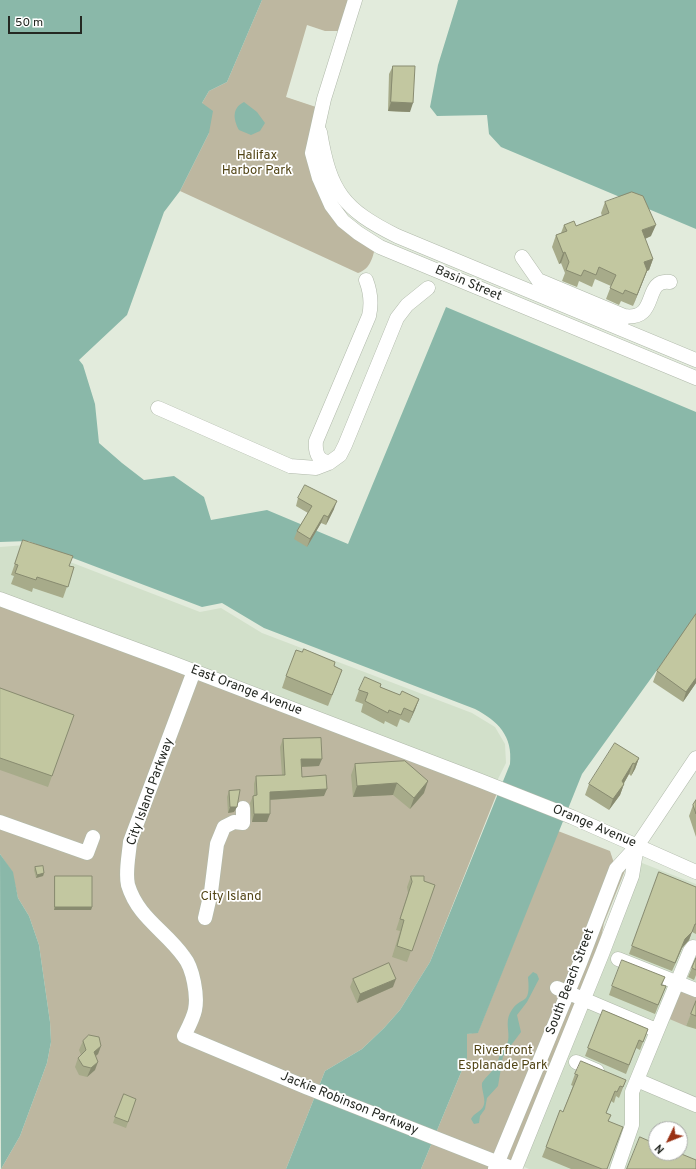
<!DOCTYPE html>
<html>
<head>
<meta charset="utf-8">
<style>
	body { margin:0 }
	#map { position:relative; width:696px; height:1169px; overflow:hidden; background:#e2ebdc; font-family:Overpass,sans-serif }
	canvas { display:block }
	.north { position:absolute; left:648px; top:1121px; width:40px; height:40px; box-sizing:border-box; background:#fff; border:1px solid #a7a9a7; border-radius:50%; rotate:227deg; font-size:11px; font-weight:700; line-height:16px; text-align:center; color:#242822 }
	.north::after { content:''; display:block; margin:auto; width:14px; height:18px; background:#993114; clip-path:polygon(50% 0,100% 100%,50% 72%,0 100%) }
	.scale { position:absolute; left:8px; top:16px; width:74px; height:18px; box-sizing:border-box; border:2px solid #242822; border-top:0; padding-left:5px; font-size:12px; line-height:14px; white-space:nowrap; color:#242822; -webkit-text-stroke:3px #fff; paint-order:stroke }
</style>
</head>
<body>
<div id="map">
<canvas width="696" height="1169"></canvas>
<div class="north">N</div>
<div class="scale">50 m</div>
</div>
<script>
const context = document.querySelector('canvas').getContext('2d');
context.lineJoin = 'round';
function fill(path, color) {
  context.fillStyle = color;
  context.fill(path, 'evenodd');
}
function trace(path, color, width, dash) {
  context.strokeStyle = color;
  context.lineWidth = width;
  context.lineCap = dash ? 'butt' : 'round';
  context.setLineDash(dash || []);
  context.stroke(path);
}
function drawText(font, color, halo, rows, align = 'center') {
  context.font = font + ' Overpass,sans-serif';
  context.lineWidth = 3.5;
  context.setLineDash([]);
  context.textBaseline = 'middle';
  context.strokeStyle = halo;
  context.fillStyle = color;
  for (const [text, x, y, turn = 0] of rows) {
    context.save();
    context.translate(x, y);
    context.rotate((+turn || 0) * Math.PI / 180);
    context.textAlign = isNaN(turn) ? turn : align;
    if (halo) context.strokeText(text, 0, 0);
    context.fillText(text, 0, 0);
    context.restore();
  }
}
fill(new Path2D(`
	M26,545L200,612L221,608L262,633L472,713L495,727L505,744L506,763L497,781L0,593V547Z
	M642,863L696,884V1169H529L522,1166L607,956ZM656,1129H680V1153H656Z`), '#d2e0ca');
fill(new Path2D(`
	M262,0H355L345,31H325L307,25L286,97L322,109L331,205L376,244C373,256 371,269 358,273L180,191L209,133L202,103L209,91L227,82Z
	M0,602L499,788L430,962L400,1010L384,1028L362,1049L325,1071L286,1169H1L20,1136L47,1063L51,1042L50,1022L39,945L29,916L18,898L12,872L0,854Z
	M558,831L610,851L616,869L495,1169H421L467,1058V1034L478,1032Z
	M626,868L604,923L601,938L512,1162L505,1159L619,875Z
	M678,989L696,995V1008H694L686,1026L667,1018Z`), '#bdb7a0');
fill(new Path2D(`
	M0,0H262L227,82L209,91L202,103L213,111L209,133L180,191L164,212L127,315L79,360L83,365L95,404L99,443L122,463L144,480L174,476L204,497L211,520L267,510L348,544L446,307L696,412V616L582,774L478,1033L467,1034V1058L421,1169H286L325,1071L362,1049L384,1028L400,1010L430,962L510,764C513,736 498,721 475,709L264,628L222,603L202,607L28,541L0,542Z
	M458,0H696V229L501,147L489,134L487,115L437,116L430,107L438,65Z
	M244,102L257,112L265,123L260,131L251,135L239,130C233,119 232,108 244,102Z
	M0,854L13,872L18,898L29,916L39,945L50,1022L51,1042L47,1063L20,1136L1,1169Z
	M533,972L537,974L539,979L527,1002L517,1015L521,1032L503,1056L498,1086L487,1098L485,1109L480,1116L479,1123L474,1124L471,1119C474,1113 480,1112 483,1107C487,1101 481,1090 482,1083C486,1076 494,1071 497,1063C499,1060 499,1055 501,1051C503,1048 507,1045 508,1041C510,1032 505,1023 510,1013C521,993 531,1009 528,977Z`), '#8ab8a9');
const minor = new Path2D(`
	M355,0L324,99L312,153L319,178L331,205L343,221L358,233L380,247L696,378
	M320,132C330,192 343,209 397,236L696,360
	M522,257L538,280L624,316L619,328
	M366,280C371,293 372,303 369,316L316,441C315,452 317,460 329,463L340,455L345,445L397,318L407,305L428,288
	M624,316C660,321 642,278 670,282
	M158,408L290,466L316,468L329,463
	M0,599L170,662L481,781L572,817L696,872
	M194,671L130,842C129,855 125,872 128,885C138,918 166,931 184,957C193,968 198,996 195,1010C193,1019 188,1028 184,1036L308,1088L514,1169
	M0,822L87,853L93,837
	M205,918L211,892L217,844L224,827L234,822L243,823V808
	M618,959L696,990
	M557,988L656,1030
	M576,1062L597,1071
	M637,1080L696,1105
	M495,1169L580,963L616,869L637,846L696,758
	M515,1169L602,954L632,876L637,846
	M617,1169L632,1125V1092L690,951L693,947L696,948`);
trace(minor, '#b0b9aa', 15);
trace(minor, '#fff', 14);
fill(new Path2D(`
	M393,66L410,112L388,111L389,74Z
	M605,202L651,236L645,239L653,259L649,270L647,271L633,306L621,301L619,305L606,299L611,286L595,279L592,287L579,281L577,287L562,281L565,273L561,263L559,264L552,247L556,235L561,233L564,225L576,226L602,216L601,213Z
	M298,498L334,509L326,525L321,523L307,547L294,539L297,531L308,513L296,506Z
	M23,540L69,566L74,567L63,598L33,588L32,592L11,584L14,576L11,575Z
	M696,614V683L683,702L653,682L657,671Z
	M302,652L334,666L338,681L328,706L282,688L286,676Z
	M380,687L400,695L419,699L409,723L400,719L397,727L385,721L384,724L361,712L363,704L355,701L359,690Z
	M0,688L52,776L48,787L0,770Z
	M283,739L319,766L301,767L302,777L324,796L270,800L267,822H252L250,803L253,796L254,795V784L256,776L282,775L280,747Z
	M639,758L635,769L631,776L629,774L624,783V784L620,795L609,810L585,795L589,784Z
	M355,764L424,793L410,809L393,795L353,797L351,775Z
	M229,791L234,812L228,813L227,797Z
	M696,800V837L689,816L693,805Z
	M35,867L44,873L43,876L36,878L34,870Z
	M659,872L696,887V934L692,932L689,940L682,948L672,971L629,954Z
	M55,876L92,907L91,910H54V878Z
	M411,876L424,881L435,885L407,962L392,957L400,931L396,930L408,893L407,887Z
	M696,958V975L694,980L688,977Z
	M665,977L662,985L666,986L655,1014L609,995L612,986Z
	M353,979L393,987L357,1003L350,987Z
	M696,1001V1029L686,1026Z
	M603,1010L648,1029L640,1050L636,1048L626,1074L585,1056Z
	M83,1041L101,1046L98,1054L96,1056L95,1070L87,1077L79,1075L75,1067L78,1058L81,1055L79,1050Z
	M575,1074L626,1080L619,1098L616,1096L614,1103L611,1101L606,1113L609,1121L607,1169H571L542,1157L546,1147L563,1112L573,1086L571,1085Z
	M136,1099L126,1128L113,1123L115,1117Z`), '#a7ab8a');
fill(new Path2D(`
	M391,102L413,103L410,112L388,111Z
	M656,225L651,236L638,242L642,230Z
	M565,252L561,263L559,264L563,253Z
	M653,259L649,270L647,271L633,306L637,295L644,262Z
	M337,501L334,509L326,525L328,517Z
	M324,515L321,523L307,547L310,539Z
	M696,678V683L683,702L686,692Z
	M419,699L415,710L409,723L413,712Z
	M639,758L635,769L631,776L635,764Z
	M301,759H322L319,766L298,767Z
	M633,763L629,774L619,792L624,784L620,795L609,810L613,799L622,781Z
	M428,781L424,793L410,809L414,798Z
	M397,783L393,795L353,797L357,786Z
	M327,789L324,796L267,800L270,792Z
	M230,807H237L234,812L228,813Z
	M254,814H270L267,822H252Z
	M44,873L43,876L36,878L37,875Z
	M55,907H92L91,910H54Z
	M695,924L689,940L682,948L672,971L685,939Z
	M396,979L393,987L357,1003L360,994Z
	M101,1046L98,1054L91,1060L94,1052Z
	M98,1062L95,1070L87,1077L91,1068Z`), '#888b70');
const building = new Path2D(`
	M393,66H415L413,103L391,102Z
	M632,192L643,196L656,225L642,230L653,259L644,262L647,270L637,295L625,290L623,294L610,288L616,275L599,267L596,275L584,270L581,276L566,270L569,262L565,252L563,253L556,235L567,231L564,225L574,221L576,226L609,213L605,202Z
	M305,485L337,501L328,517L324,515L310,539L297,531L312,506L298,498Z
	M23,540L73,556L69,566L74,567L68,587L37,577L36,580L15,573L18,565L15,564Z
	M696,614V678L686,692L657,671Z
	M304,649L335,662L334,666L342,670L332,695L286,676L296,650L302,652Z
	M365,677L381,684L380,687L400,695L402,691L419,699L413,712L404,708L401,715L389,710L388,713L365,701L368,693L359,690Z
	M0,688L74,715L52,776L0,758Z
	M321,738L322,759H301L302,777L326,775L327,789L270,792V814H254L253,796L257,795L256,776L285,775L283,739Z
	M615,743L639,758L635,764L633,763L622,781L624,784L613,799L589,784Z
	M405,761L428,781L414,798L397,783L357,786L355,764Z
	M240,790L237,807H230L229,791Z
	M696,800V814L693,805Z
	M43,866L44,873L37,875L35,867Z
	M659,872L696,887V924H695L692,932L685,939L675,963L632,946Z
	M55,876H92V907H55Z
	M411,876H424V881L435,885L412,951L397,946L404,920L400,919L412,882Z
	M696,958V970L692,968Z
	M622,960L665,977L661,985L666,986L658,1005L612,986Z
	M389,963L396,979L360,994L353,979Z
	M696,1001V1016L691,1014Z
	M603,1010L648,1029L643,1042L639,1040L629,1065L588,1048Z
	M89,1035L99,1037L101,1046L94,1052L98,1062L91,1068L83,1066L78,1058L86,1050L83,1041Z
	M581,1061L626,1080L623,1087L620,1086L617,1092L615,1091L606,1113L611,1115L608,1121L623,1127L607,1169H602L546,1147L560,1110L563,1112L578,1075L575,1074Z
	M124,1094L136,1099L128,1122L115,1117Z
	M640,1137L656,1144V1153H679L696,1160V1169H627Z`);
fill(building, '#c2c7a0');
trace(building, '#888b70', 1);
drawText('13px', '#524516', '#fff', [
	["Halifax",257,156],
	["Harbor Park",257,171],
	["City Island",231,897],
	["Riverfront",503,1051],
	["Esplanade Park",503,1066]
]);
drawText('13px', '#242822', '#fff', [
	["Basin Street",468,284,23],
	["East Orange Avenue",246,691,21],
	["City Island Parkway",151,792,-70],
	["Orange Avenue",594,827,23],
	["South Beach Street",571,982,-69],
	["Jackie Robinson Parkway",349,1104,22]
]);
</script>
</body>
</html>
